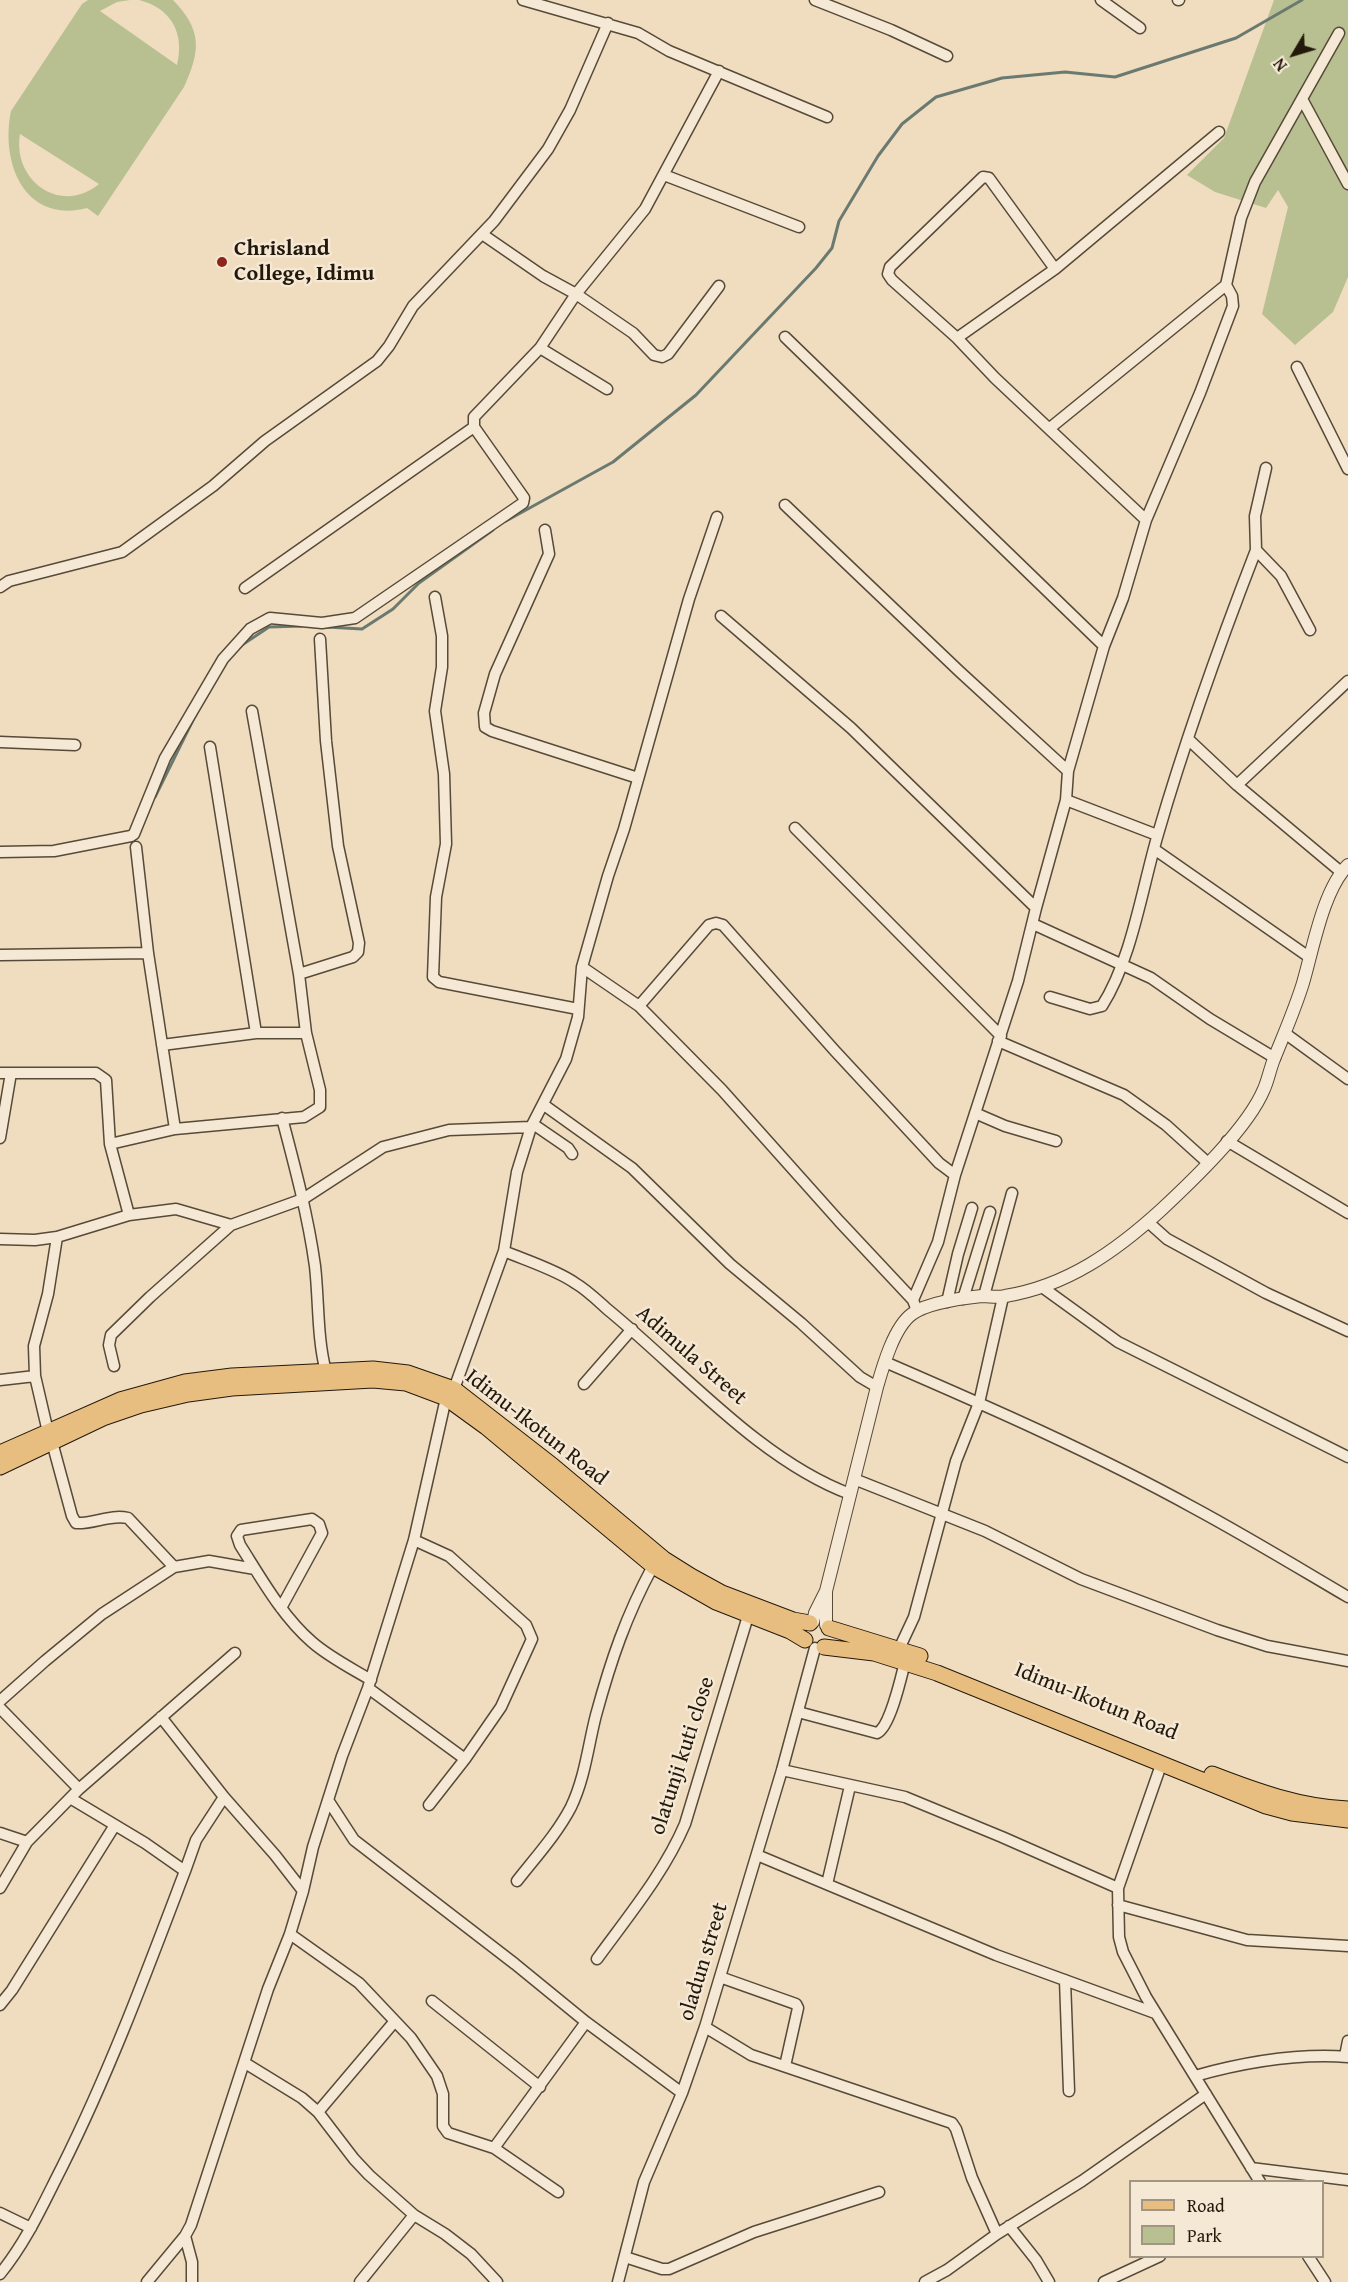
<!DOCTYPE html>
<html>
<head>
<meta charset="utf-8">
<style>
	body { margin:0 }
	#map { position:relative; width:1348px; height:2282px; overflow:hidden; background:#f0dcbf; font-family:"Gentium Book Plus",serif }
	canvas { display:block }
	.legend { position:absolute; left:1129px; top:2180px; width:195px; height:78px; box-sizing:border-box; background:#f5e8d5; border:2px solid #a19584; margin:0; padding:8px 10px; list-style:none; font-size:18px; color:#23190b }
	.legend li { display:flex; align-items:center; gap:12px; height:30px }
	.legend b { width:30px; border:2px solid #a19584 }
	.north { position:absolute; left:1264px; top:24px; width:60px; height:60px; -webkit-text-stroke:4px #f5e8d5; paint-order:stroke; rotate:232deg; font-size:16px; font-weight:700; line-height:24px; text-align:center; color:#23190b }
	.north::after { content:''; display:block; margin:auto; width:21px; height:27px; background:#23190b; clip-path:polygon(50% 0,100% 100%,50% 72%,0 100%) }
</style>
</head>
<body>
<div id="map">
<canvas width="1348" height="2282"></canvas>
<ul class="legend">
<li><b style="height:8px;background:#e8be80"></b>Road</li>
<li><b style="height:16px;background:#b8c092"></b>Park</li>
</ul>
<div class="north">N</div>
</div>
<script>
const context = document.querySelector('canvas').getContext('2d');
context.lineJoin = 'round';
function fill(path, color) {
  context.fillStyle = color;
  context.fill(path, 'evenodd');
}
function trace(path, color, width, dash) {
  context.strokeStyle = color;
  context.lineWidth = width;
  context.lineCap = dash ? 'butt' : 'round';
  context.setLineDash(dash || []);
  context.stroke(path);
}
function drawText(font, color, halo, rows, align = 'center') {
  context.font = font + ' "Gentium Book Plus",serif';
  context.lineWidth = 5;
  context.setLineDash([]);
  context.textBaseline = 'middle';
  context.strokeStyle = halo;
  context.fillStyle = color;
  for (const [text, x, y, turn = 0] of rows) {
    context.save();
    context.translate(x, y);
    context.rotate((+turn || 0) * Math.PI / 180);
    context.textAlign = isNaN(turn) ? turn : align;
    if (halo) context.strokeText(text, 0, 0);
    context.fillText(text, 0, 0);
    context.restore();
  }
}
fill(new Path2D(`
	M88,0H130L117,2L100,11L177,65C185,33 171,8 139,0H173C202,30 201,50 184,87L98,216L87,208C26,224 0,165 11,111L82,4ZM20,134L99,184C60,216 12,180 20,134Z
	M1274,0H1348V277L1333,312L1295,345L1262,314L1288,207L1278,190L1266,208L1215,192L1187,175L1224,138Z`), '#b8c092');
trace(new Path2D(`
	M506,521L613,462L696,395L816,268L832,248L839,221L878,156L902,124L936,97L1002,78L1065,72L1115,77L1236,38L1302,0
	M327,627L362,629L393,609L419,583L493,530
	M242,645L269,627L302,626
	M155,797L196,714`), '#6a7a71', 3);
const minor = new Path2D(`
	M523,0L638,33L669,51L827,117
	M815,0L891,30L947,56
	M1101,0L1140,28
	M1178,0H1179
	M1302,99L1348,184
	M664,175L799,227
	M482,234L543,276L576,294L633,333L654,355L662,357L668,354L719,286
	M1055,269L989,178L983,177L890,267L888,274L892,280L957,338L995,378L1146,520
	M785,337L1104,646
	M957,338L1055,269L1219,132
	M540,348L607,389
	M1297,367L1348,469
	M1050,428L1226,285L1241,218L1255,182L1339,33
	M785,505L959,671L1068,771
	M545,530L549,554L495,674L484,713L485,727L492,731L638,778
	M1256,550L1255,516L1266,468
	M0,587L9,581L122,552L213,486L265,441L377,361L389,346L413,306L494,221L548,149L570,110L608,23
	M245,588L474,427V417L540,348L576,294L645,209L719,71
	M435,597L442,636V667L435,711L444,774L446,844L436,897L433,977L439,982L578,1009
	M721,616L851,728L1036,908
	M1188,739L1237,785L1341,872
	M0,742L75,745
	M210,747L256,1033
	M1237,785L1348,681
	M1066,800L1157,835
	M795,828L1001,1036
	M136,847L148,953L175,1129
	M1154,849L1309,957
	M0,852L54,851L131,836L134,834L165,758L223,659L250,629L270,618L322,623L355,618L523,503L524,498L474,427
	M1033,924L1151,978L1210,1019L1275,1058
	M0,955L148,953
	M582,967L639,1006L722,1090L839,1221L913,1300
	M299,974L353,957L358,952L359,943L338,846L326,741L320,639
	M1050,997L1090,1009L1102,1006C1132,959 1142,888 1158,834C1186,737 1220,643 1256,550L1281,576L1310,630
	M639,1006L709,925L716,923L723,925L835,1051L939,1163L955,1175
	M1286,1034L1348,1079
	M998,1041L1124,1095L1166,1125L1208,1163
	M162,1045L256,1033H306
	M0,1073H96L106,1080L110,1144L129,1215
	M544,1105L632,1168L730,1264L801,1323L860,1377L877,1387
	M975,1113L1005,1126L1056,1141
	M282,1118C295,1167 308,1216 315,1266C319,1301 317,1338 326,1372
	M533,1124L568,1148L572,1154
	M0,1138L11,1073
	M1227,1141L1348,1213
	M110,1144L175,1129L304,1117L320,1107V1090L306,1033L299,974L252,711
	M1148,1222L1167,1239L1266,1293L1348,1331
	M0,1239L35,1240L57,1237L129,1215L176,1209L231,1225
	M504,1251C525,1260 557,1270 575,1283C587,1290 597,1300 607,1309C682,1370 759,1460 850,1494
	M1042,1287L1118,1342L1348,1457
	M984,1296L1012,1193
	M963,1299L990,1212
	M947,1302L958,1254L972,1208
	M917,1311L913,1300L938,1242L955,1175L1018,981L1036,908L1066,800L1068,771L1104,646L1123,598L1146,520L1200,393L1233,306L1232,296L1226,285
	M885,1362C989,1407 1094,1453 1194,1508C1246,1536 1297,1567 1348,1597
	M114,1366L109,1345L111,1335L150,1297L231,1225L303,1199L383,1147L449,1130L531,1127
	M0,1380L35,1376
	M584,1384L632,1329
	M454,1389L504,1251L517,1172L531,1127L566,1059L578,1017L582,967L608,876L624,829L689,599L717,517
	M48,1432L35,1376L34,1346L48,1294L57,1237
	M52,1442L72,1516L76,1523C94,1524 110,1514 128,1518L174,1567
	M854,1479L985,1531L1081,1579L1217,1630L1267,1646L1348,1661
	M414,1540L449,1556L526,1625L532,1639L501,1707L465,1759L429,1805
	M281,1608L322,1533L319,1524L312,1519L241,1530L237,1536L240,1545C261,1578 282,1616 312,1642C329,1657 351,1668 371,1680
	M899,1649L914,1617L956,1461L979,1403L1003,1297
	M368,1688L465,1759
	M0,1701L45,1661L102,1614L174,1567L209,1561L255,1569
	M0,1708L79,1789
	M798,1712L877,1733C890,1727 901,1678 905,1662
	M161,1717L224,1797L275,1855L303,1891
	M1161,1765L1118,1888L1119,1937L1123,1952L1146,1997L1260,2182
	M782,1770L905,1797L1002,1837L1118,1888
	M70,1798L145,1843L185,1871L196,1840L224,1797
	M328,1800L354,1840L515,1964L586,2022L682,2093
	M0,1833L27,1842
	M757,1855L996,1955L1155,2013
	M517,1881C535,1858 557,1834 571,1807C585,1778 588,1746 596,1715C611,1660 626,1616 653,1566
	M827,1884L850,1786
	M0,1888L27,1842L79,1789L235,1653
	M1118,1905L1247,1940L1348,1946
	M290,1934L359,1983L411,2038L437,2076L443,2094V2126L448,2133L494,2148L586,2022
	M597,1959C629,1915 664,1873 685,1824L748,1616
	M720,1977L796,2004L798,2008L785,2066
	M1065,1980L1069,2091
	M432,2001L540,2087
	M0,2005L12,1990L115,1825
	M705,2027L751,2055L952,2123L956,2129L972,2178L997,2234
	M1345,2056L1348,2041
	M245,2063L302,2098L318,2112L354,2159L369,2175L414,2215L445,2234L471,2254L497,2282
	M1195,2076C1245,2062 1296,2053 1348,2057
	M318,2112L395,2021
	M494,2148L558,2192
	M1251,2168L1348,2180
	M0,2213L31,2228
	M1009,2226L1036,2260L1049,2282
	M185,2236L192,2262V2282
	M1308,2256L1325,2282
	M625,2257L662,2269H669L754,2232L879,2192
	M0,2274C27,2241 43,2204 62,2167C110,2071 147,1971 185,1871
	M147,2282L185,2236L191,2225L268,1989L290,1934L303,1891L313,1847L342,1756L368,1688L393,1608L414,1540L446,1398
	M360,2282L414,2215
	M618,2282L644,2182L682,2093L705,2027L782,1770L815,1648
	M925,2282L947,2270L997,2234L1082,2181L1206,2094
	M1104,2282L1160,2256`);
const tertiary = new Path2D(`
	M813,1622L815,1613L826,1591L877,1387C883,1366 894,1327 912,1314C928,1302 963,1298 982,1296C990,1296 997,1298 1005,1296C1067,1286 1116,1251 1161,1210C1192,1181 1248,1128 1264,1089C1268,1080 1270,1069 1274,1059C1284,1034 1295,1009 1303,983C1313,949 1323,890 1348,865
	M826,1625V1592`);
const primary = new Path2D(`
	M0,1453L120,1400L185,1382L232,1376L373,1369L408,1373L454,1389L553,1466L664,1559L691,1576L722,1593L793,1620L810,1623
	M0,1467L103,1418L141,1405L188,1394L232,1388L373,1380L406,1383L446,1398L486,1427L653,1566L716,1602L790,1631L805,1640
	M829,1628L920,1656
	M824,1647L874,1653L937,1673L1266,1806L1292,1813L1348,1820
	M1212,1774C1256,1791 1300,1807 1348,1809`);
trace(minor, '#564a38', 13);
trace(tertiary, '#564a38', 14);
trace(primary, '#23190b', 17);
trace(minor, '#f5e8d5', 10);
trace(tertiary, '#f5e8d5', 12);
trace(primary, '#e8be80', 15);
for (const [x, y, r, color] of [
	[222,262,6,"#8f2418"]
]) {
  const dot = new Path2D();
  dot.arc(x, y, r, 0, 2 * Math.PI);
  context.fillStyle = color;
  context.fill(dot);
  trace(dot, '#f5e8d5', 2);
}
drawText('bold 22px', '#23190b', '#f5e8d5', [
	["Chrisland",234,249],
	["College, Idimu",234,274]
], 'left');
drawText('22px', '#23190b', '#f5e8d5', [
	["Adimula Street",691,1356,41],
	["Idimu-Ikotun Road",536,1428,38],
	["Idimu-Ikotun Road",1096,1702,22],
	["olatunji kuti close",683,1756,-72],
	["oladun street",704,1962,-73]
]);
</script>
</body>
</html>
